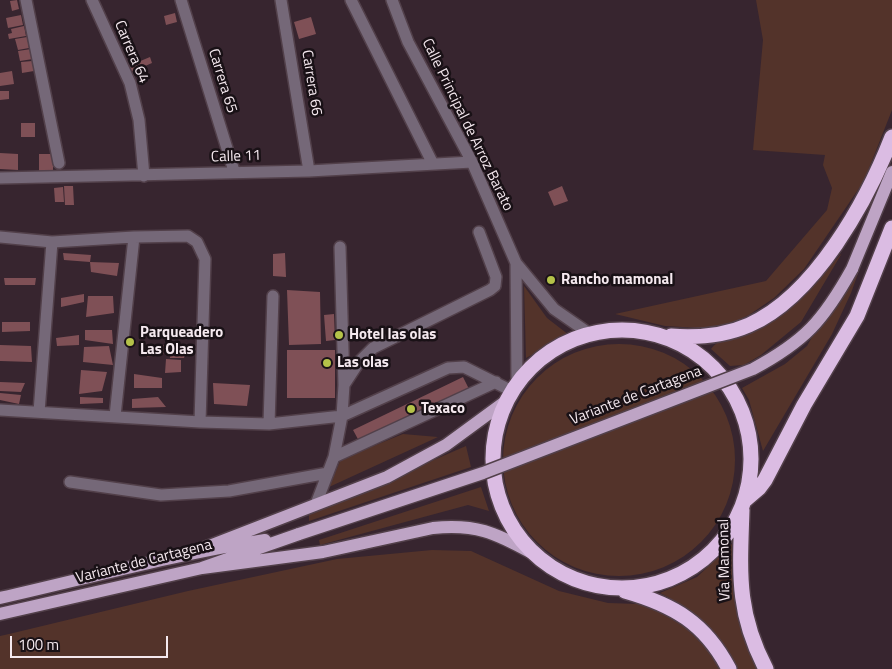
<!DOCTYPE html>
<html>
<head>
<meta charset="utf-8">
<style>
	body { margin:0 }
	#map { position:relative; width:892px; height:669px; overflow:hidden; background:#37252f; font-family:"Titillium Web",sans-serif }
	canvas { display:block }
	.scale { position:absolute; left:10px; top:636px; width:158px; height:22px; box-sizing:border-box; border:2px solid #f5e9ef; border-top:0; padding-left:6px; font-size:15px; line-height:18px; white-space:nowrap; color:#f5e9ef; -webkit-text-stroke:4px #191116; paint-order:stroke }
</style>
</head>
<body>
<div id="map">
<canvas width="892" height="669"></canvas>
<div class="scale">100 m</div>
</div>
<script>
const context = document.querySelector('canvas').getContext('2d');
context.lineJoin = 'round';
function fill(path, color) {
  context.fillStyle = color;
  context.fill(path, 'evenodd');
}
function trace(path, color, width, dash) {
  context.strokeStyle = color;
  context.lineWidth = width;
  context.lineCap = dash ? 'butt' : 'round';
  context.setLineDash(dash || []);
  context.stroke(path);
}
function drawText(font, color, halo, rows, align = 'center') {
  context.font = font + ' "Titillium Web",sans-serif';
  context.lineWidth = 5;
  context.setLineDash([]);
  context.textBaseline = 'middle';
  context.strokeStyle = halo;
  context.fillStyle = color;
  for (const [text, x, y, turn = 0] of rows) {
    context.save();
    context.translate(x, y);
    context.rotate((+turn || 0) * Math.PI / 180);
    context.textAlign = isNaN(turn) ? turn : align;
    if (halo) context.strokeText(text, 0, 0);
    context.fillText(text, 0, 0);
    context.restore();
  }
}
fill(new Path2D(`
	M756,0H892V110L864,181L804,269L774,298L749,315L727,325L699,328L665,326L615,314L766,281L827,210L832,188L823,165L825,155L753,150L763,40Z
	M877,221L851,293L832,334L763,451L749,400L742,388L785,364L807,346Z
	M842,253L801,322L761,355L744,365L730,366L711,349C724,332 742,338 759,329C789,314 819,278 842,253Z
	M524,286L547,318L569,335L526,358Z
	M503 460a116 116 0 1 1 232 0a116 116 0 1 1-232 0Z
	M403,434L438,437L329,487L341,459Z
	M466,446L471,467L309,521V514Z
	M481,487L489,511L468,505L320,545L319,540Z
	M734,542C731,594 734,622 758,669H734C710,633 700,613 660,593L697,577Z
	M432,550L471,551L559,591L608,603L639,604L659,611L686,628L711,653L719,669H0V636L9,634L188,591L337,559Z`), '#53332a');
fill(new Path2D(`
	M17,0L19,9L12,11L10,1Z
	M175,13L177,22L166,25L164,16Z
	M21,15L23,25L8,28L6,18Z
	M311,17L316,34L299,39L294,22Z
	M24,26L26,36L9,39L8,34L12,33L11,29Z
	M27,37L29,48L18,50L15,39Z
	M31,49L33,59L20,61L18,51Z
	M150,57L152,63L129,73L126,67Z
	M32,61L34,71L22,73L21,62Z
	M12,71L14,84L0,86V73Z
	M0,91H9V99L0,100Z
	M21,123H35V137H21Z
	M0,153L18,154V170L0,169Z
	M39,154H53V173H39Z
	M64,186H73L74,205H65Z
	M562,186L568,201L554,206L548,192Z
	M63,187L64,202H55L54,188Z
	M63,253L91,255L90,262L119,263L117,276L91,272L90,262L64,260Z
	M285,253L286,277L273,276V254Z
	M4,278H36L35,285H5Z
	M287,290L320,292L321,344L289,345Z
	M84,294V302L61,307V298Z
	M88,296H113L114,313L86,317Z
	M334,314L335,340L326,341L324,315Z
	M2,322H30V331L2,332Z
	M85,330H112L113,344L85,340Z
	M79,335V345L57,346L56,338Z
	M0,345L31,346L32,362L0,361Z
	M164,345V354L147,357V346Z
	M109,346L113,365L83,362L84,347Z
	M169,350L186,351L184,358H170Z
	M287,350H335V398H287Z
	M166,359L181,360V372L165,373Z
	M81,370L107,372L102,391L79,394Z
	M134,374L162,378V388H134Z
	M463,377L469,389L359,441L353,430Z
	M0,382L25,383L21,392L0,391Z
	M213,383L250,385L247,406L214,404Z
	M0,393L21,395L19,404L0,400Z
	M80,397L103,398V403L80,404Z
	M158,397L166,407L132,408V399Z`), '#7f5056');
const minor = new Path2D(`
	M26,0L59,163
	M92,0L130,83L139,120L144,176
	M181,0L234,171
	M281,0L309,171
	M351,0L433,164
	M392,0L408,42L472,162L516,263L554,309L590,334
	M0,178L309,171L472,162
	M0,237L52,242L134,237
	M340,247L344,385
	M516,263L517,384
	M0,410L200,422L269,424L342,416L448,368L464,367L512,391
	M39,412L52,242
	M115,416L134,237L188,236L197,242L205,259L200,422
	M269,424L273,296
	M334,457L496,382
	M70,482L161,495L229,491L328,473
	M316,504L334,457L342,416L344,385L359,362L373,348L490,290L495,286L496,277L479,232`);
const major = new Path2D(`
	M852,269L892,172
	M199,550L387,477L446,445L506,401
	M202,568L323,552L433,528C476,524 494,532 532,553
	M0,598C88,578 176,554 265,540
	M0,614L202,568L299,534`);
const highway = new Path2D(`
	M493 459a129 129 0 1 1 258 0a129 129 0 1 1-258 0Z
	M671,336C698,338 724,336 749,325C815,296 867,201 892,137
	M745,500L759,488L765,480L804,405L857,316L892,228
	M742,510C740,572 736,612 766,669
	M625,591C674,605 705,623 729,669`);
trace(minor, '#52404a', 14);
trace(major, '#52404a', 15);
trace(highway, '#52404a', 18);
trace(minor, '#756878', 11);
trace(major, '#bea4c5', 12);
trace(highway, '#dbbce3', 15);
const majorBridge = new Path2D(`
	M299,534L483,473L753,369C805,341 823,321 852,269`);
trace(majorBridge, '#52404a', 15, []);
trace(majorBridge, '#bea4c5', 12);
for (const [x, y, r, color] of [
	[551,280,5,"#b5c249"],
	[339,335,5,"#b5c249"],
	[130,342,5,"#b5c249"],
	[327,363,5,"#b5c249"],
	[411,409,5,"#b5c249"]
]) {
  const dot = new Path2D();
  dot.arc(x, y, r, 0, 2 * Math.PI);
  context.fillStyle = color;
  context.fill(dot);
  trace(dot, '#191116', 2);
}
drawText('15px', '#f5e9ef', '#191116', [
	["Carrera 64",131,52,67],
	["Carrera 65",222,81,73],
	["Carrera 66",311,83,81],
	["Calle Principal de Arroz Barato",467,125,64],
	["Calle 11",236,157,-2],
	["Variante de Cartagena",636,396,-21],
	["Vía Mamonal",725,560,-91],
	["Variante de Cartagena",144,562,-14]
]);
drawText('bold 15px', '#f5e9ef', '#191116', [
	["Rancho mamonal",561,280],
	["Parqueadero",140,333],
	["Las Olas",140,350],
	["Hotel las olas",349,335],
	["Las olas",337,363],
	["Texaco",421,409]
], 'left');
</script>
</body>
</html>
